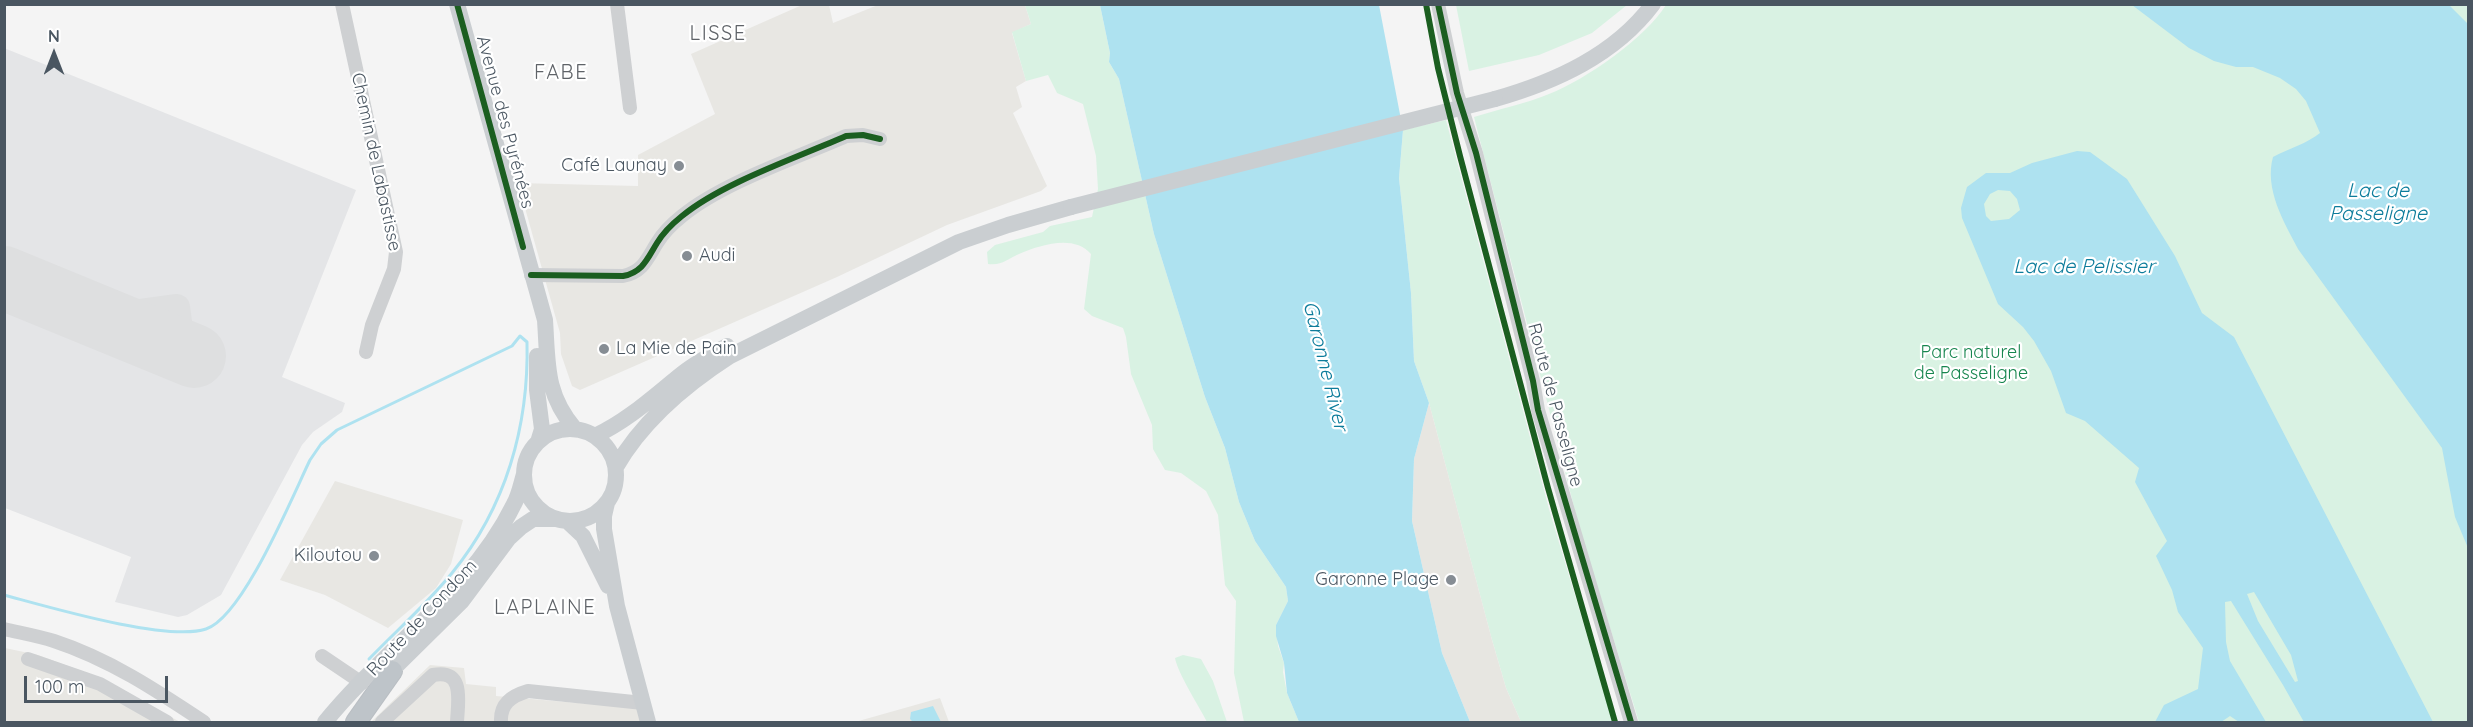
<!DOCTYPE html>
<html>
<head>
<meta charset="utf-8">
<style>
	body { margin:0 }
	#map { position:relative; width:2473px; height:727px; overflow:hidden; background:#f4f4f4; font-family:Quicksand,sans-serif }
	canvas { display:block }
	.frame { position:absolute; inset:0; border:6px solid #4a5661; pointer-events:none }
	.north { position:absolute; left:24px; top:24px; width:60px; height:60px; -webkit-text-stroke:4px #fff; paint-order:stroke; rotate:0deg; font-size:16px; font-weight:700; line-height:24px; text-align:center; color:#4a5661 }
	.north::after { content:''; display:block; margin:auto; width:21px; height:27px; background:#4a5661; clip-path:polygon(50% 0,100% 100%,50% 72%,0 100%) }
	.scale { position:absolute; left:24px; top:676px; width:144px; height:27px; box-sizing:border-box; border:3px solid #4a5661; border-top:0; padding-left:8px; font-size:18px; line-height:21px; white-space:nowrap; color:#4a5661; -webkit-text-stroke:4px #fff; paint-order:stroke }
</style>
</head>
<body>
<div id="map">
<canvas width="2473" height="727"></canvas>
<div class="frame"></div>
<div class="north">N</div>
<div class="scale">100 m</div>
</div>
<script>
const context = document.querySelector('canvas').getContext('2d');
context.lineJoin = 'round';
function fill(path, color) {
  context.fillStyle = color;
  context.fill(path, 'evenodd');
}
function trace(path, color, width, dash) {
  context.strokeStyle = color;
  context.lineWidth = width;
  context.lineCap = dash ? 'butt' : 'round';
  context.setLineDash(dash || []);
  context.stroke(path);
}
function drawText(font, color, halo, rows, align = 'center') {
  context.font = font + ' Quicksand,sans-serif';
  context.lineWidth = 4.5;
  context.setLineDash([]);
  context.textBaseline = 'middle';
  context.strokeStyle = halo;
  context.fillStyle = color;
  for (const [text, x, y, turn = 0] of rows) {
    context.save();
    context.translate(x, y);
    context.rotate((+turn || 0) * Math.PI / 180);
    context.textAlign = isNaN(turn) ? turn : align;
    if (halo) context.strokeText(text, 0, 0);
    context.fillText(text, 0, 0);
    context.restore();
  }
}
fill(new Path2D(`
	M802,5H829L833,23L878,5H1025L1031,24L1012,33L1026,81L1016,87L1022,107L1013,113L1047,186L1041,191L947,225L837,277L580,390L572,386L561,354L560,333L518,183L638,186V155L715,114L691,54Z
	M335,481L463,520L451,564L436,588L388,628L325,595L280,580Z
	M5,648L38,655L104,679L180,722H5Z
	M430,665L464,668L466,684L496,687V696L637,708L641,722H371Z
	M940,698L949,722H855Z`), '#e8e7e3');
fill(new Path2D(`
	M4,48L356,190L282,377L345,403L342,412L313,432L302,445L221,595L187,615L178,617L115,602L131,557L5,508Z`), '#e4e5e7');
fill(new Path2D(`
	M1025,5H1100L1110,53L1109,62L1119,79L1154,234L1205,397L1225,448L1239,502L1255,541L1286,587L1288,601L1276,625L1278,646L1284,663L1283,672L1287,693L1299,722H1244L1234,673L1236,601L1225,585L1218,515L1206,491L1181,473L1165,470L1153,449L1152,425L1131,374L1126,337L1123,328L1092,316L1084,309L1091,254C1074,234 1040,245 1019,254C1007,259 1002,266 988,264L987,252L995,245L1043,232L1050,226L1092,217L1098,189L1096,156L1083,104L1057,93L1048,75L1026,81L1012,32L1031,24Z
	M1456,5V4L1627,5L1592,33L1539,55L1469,71Z
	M1666,5H2468V722H1639L1580,530L1474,117C1499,109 1525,104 1549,94C1587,79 1645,38 1666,5Z
	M1446,120L1549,509L1613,722H1521L1506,688L1492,640L1429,403L1414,361L1411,293L1399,178L1403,130Z
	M1183,655L1201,659L1213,681L1227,722H1207C1199,706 1178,674 1175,658Z`), '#d9f2e3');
fill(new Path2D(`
	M1429,403L1492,640L1506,688L1521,722H1470L1442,653L1412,521L1414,459Z`), '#e7e6e1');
fill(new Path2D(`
	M1100,5H1379L1403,130L1399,178L1411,293L1414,361L1429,403L1414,459L1412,521L1442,653L1470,722H1299L1287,693L1284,663L1276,636V625L1288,601L1286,587L1255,541L1239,502L1225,448L1205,397L1154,234L1119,79L1109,62L1110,53Z
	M2132,5H2449L2468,24V548L2455,517L2442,448L2298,249C2284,222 2264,189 2273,157C2288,149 2308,143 2320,133L2306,101L2296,89L2280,78L2253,67H2236L2214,61L2189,48Z
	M2077,151L2090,152L2127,179L2175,256L2202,313L2234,337L2433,722H2304L2283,685L2231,601L2225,602L2226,642L2230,661L2266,722H2239L2230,716L2221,722H2155L2164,705L2198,689L2203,648L2178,612L2172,590L2156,556L2167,541L2135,482L2139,468L2085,421L2066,413L2051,371L2034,341L2023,327L1998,304L1962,218L1961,208L1967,187L1986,173H2010L2032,163ZM1998,190L2010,191L2017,199L2020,210L2009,219L1991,221L1986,216L1984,204L1990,194ZM2254,592L2291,655L2298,681L2295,682L2258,621L2247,594Z
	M933,706L941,722H913L910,719L911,712Z`), '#aee2f0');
trace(new Path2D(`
	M4,595C49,607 167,642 206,629C243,617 292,497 310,460L321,444L337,430L512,346L520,336L527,342C529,426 506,507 452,573C427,604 396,631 369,659`), '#aee2f0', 3);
trace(new Path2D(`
	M87,312L111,316L177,307L180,329C172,345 148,354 139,333`), '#dedfe0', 26);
trace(new Path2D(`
	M4,278L194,356`), '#dedfe0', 64);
const highway = new Path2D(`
	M356,722L392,671`);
trace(highway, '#b9bec3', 22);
trace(new Path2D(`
	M342,4L396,252L394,269L372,325L366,352
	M617,4L630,108
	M1438,4L1457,93L1476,153L1533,381L1538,410L1631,722
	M531,275L623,276C643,272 647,259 657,243C663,233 672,224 682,216C722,183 796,158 846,136L863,135L880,139
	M4,629C21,633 38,636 54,641C109,659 156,690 204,722
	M322,656L362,683
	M28,659L100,684L167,722
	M382,722L433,675C465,669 458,701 457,722
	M501,722C500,704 511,696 528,691L643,703`), '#ced0d2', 14);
trace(new Path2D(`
	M457,4L545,320C548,364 545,394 575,429
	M1495,99C1555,82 1615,55 1653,4
	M537,356V390L542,429L538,442
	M524 475a46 46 0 1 1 92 0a46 46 0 1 1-92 0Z
	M595,436C629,420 654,396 683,373C697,362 712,354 727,346
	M616,467C643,420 685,385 730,356L959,242L1008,225L1071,207
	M607,503L604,516V529L617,606L648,722
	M567,521L583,536L608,586
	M384,678L462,601L509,538L521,527L533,519H557
	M325,722C385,648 471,592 514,504C519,495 521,484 524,474`), '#caced1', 16);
trace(highway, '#bec4c9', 20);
trace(new Path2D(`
	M1071,207L1495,99`), '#caced1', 16);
trace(new Path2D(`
	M457,4L523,247
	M1426,4L1438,68L1460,156L1548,488L1615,722
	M1438,4L1457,93L1476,153L1533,381L1538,410L1631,722
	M531,275L623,276C643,272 647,259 657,243C663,233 672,224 682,216C722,183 796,158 846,136L863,135L880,139`), '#1b5e20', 6);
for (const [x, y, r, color] of [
	[679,166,6,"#868d94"],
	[687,256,6,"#868d94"],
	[604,349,6,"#868d94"],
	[374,556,6,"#868d94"],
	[1451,580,6,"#868d94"]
]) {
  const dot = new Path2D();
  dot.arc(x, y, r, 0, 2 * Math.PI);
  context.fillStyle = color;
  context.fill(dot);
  trace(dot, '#fff', 2);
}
drawText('18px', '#4a5661', '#fff', [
	["Avenue des Pyrénées",505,122,75],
	["Chemin de Labastisse",376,162,78],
	["Route de Passeligne",1555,405,75],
	["Route de Condom",422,618,-47]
]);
drawText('18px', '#4a5661', '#fff', [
	["Café Launay",667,166],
	["Audi",699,256,"left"],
	["La Mie de Pain",616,349,"left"],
	["Kiloutou",362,556],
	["Garonne Plage",1439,580]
], 'right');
drawText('18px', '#17864f', '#fff', [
	["Parc naturel",1971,353],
	["de Passeligne",1971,374]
]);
context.letterSpacing = '1.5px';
drawText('20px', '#5f6368', '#fff', [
	["LISSE",718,34],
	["FABE",561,73],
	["LAPLAINE",545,608]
]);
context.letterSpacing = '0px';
drawText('italic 20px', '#0c7c9b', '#fff', [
	["Lac de",2378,191],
	["Passeligne",2378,214],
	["Lac de Pelissier",2084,267],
	["Garonne River",1325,366,76]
]);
</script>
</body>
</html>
